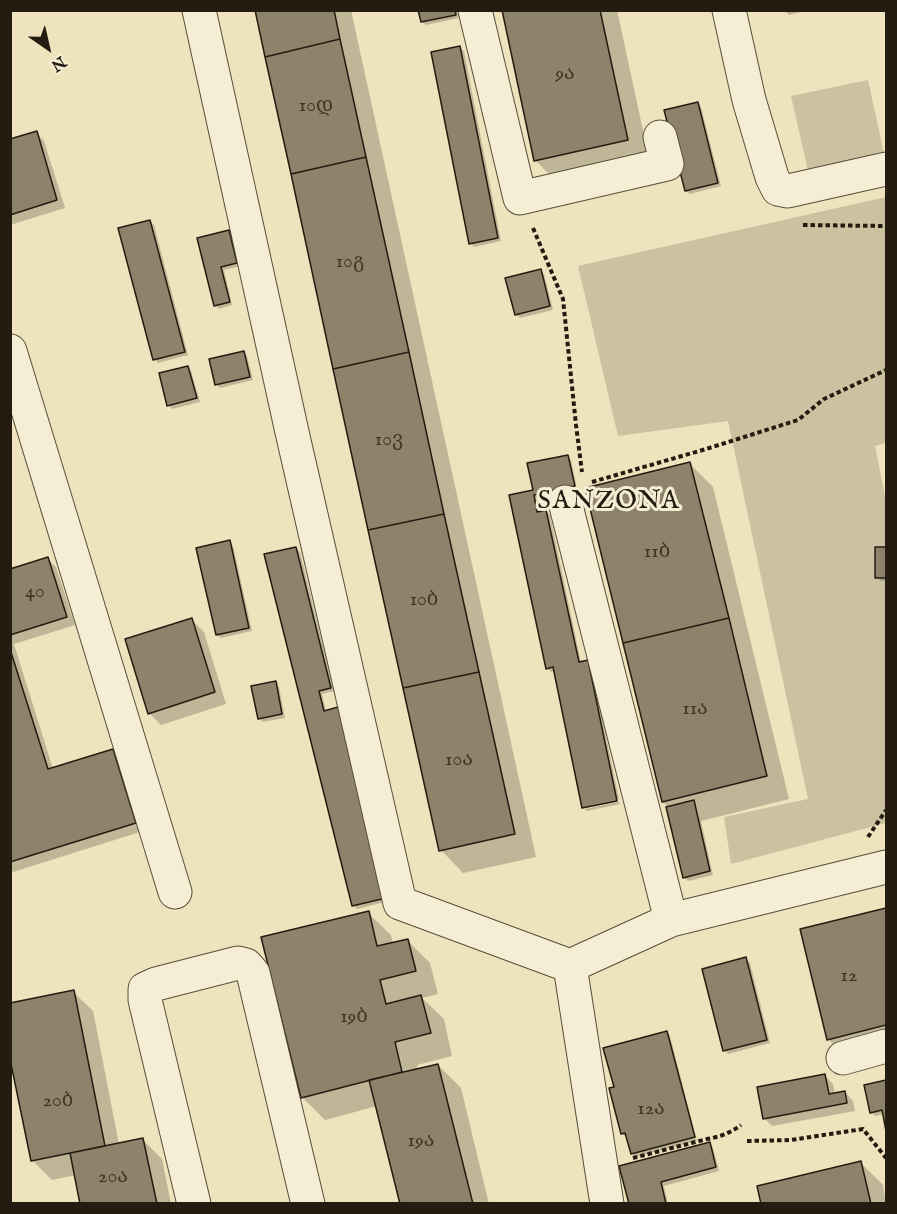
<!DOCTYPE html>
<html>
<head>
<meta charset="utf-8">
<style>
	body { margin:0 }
	#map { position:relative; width:897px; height:1214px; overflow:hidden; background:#efe3bd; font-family:"IM FELL English",serif }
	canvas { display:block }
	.frame { position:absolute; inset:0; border:12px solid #241c11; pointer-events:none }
	.north { position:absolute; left:18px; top:18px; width:60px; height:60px; -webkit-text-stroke:4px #f5edd4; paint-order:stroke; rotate:146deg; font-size:16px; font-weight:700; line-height:24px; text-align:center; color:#241c11 }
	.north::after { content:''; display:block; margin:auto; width:21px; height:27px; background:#241c11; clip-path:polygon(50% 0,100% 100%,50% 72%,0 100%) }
</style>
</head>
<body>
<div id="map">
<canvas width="897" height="1214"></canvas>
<div class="frame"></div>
<div class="north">N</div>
</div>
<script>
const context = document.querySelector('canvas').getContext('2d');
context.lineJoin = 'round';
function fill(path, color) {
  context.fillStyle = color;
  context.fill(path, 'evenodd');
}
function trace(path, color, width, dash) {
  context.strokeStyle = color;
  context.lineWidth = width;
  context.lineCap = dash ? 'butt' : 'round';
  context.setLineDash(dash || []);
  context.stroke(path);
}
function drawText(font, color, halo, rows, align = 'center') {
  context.font = font + ' "IM FELL English","Noto Serif Georgian",serif';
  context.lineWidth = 6;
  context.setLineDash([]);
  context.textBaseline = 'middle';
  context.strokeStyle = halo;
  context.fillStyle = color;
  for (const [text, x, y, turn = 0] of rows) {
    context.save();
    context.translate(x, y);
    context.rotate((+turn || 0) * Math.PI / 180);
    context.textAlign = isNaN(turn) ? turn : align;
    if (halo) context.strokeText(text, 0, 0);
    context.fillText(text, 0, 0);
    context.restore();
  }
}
fill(new Path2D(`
	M868,80L885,158L809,175L791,96Z
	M886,197V443L875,446L886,501V823L731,864L724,817L808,799L728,421L618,436L578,266Z`), '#ccc1a0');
fill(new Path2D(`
	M257,10H351L536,857L463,873L441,850Z
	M419,10H457L459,18L426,25L422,22Z
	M503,10H617L650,163L558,183L535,160Z
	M784,10H810L789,15Z
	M460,48L464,51L501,241L474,247L470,243Z
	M697,103L701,107L721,186L690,194L686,191Z
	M36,133L44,141L65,208L10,225V141Z
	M150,222L154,225L188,355L158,363L154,359Z
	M228,231L232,235L240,266L224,270L232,305L219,309L216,305L199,239Z
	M540,270L544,274L553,310L520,318L516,314Z
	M244,352L247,356L253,380L220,388L216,384Z
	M188,367L191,371L200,402L172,409L169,405Z
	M568,457L571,460L577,489L536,498L540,513L546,511L550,515L581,663L587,662L591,665L619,799L584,806V808L555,671L551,672L547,668L511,496L535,491Z
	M690,464L713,487L789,799L701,821L713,875L688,881L684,877L669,808L663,802Z
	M229,542L233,546L252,631L221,638L217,635Z
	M296,548L300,552L334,691L322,694L326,712L338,709L341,713L389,901L357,909L353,905Z
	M877,549H886V581H881L877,577Z
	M48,559L56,567L75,625L14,644L53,769L113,750L121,758L143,831L10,873V570Z
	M192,620L204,632L226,704L161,725L149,713Z
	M275,683L279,687L285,718L263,722L259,718Z
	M619,802L620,804L587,811L585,809Z
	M886,910V1053L851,1062L828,1039L802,930Z
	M368,913L391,935L393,944L407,940L430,963L438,994L422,998L444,1019L452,1056L417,1065L418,1070L438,1065L461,1088L489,1204H401L377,1106L325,1120L302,1097Z
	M746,959L750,963L770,1043L728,1054L724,1050Z
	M73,992L93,1011L119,1144L143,1140L162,1159L171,1204H81L76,1175L52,1180L32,1160Z
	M666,1033L670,1036L697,1141L636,1157L633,1154L628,1137H626L622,1134Z
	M825,1076L833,1084L835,1094L845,1092L853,1101L855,1111L772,1126L764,1118Z
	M886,1081V1124L884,1114L875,1116L871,1112L866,1086Z
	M709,1144L713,1148L719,1171L664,1186L668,1204H630Z
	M861,1163L883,1185L886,1204H763Z`), '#0003');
const building = new Path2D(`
	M255,10H334L340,39L265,57Z
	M418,10H455L456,15L421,22Z
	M502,10H600L628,140L534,161Z
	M340,39L366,157L291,174L265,57Z
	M460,46L498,238L469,244L431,52Z
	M698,102L718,183L685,191L664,110Z
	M37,131L57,200L10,215V139Z
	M366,157L409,352L333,369L291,174Z
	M150,220L185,352L153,360L118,228Z
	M229,230L237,263L221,267L230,302L214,306L197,238Z
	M541,269L550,306L515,315L505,278Z
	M244,351L250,377L215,385L209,359Z
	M409,352L444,514L368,530L333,369Z
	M188,366L197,398L167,406L159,373Z
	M568,455L575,486L534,495L537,512L546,510L579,662L588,660L617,801L582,808L553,667L546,669L509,495L533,490L527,463Z
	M690,462L729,618L623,643L585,488Z
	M444,514L479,672L403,688L368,530Z
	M230,540L249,628L216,635L196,548Z
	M296,547L331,688L319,691L324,711L338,707L386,898L352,906L264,554Z
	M875,547H886V578H875Z
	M48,557L67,617L10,635V569Z
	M192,618L215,692L148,714L125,639Z
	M729,618L767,776L662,802L623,643Z
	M10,649L48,769L113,749L136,823L10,862Z
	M479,672L515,834L439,851L403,688Z
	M276,681L282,714L258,719L251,686Z
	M694,800L710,871L683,878L666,807Z
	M886,908V1025L827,1040L800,929Z
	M369,911L377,946L408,939L416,971L380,980L386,1004L421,995L431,1033L395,1042L402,1072L301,1098L261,937Z
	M746,957L767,1040L723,1051L702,969Z
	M74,990L105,1146L31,1161L10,1059V1003Z
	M667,1031L695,1137L631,1154L625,1133L621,1134L609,1088L614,1087L603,1048Z
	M438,1064L473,1204H400L369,1080Z
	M825,1074L829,1094L845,1091L847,1103L763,1119L757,1087Z
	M886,1080V1131L882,1110L870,1113L864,1085Z
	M143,1138L157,1204H80L70,1153Z
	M710,1142L716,1167L661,1182L666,1204H629L619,1166Z
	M861,1161L871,1204H761L757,1186Z`);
fill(building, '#8e836a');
trace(building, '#241c11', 1.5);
const minor = new Path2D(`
	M199,10L292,432L400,903L570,966L671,920L886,867
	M475,10L520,198L667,164L660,137
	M729,10L749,100L772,177L778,189L788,191L886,169
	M10,351L175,892
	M565,502L671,920
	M570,966L607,1204
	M843,1058L886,1046
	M194,1204L145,1000V989L156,984L238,963L246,965L253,973L308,1204`);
trace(minor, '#574e3c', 35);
trace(new Path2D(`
	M803,225L886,226
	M533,228L563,299L576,425L582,472
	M592,482L706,449L798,420L824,399L886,370
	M868,837L886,810
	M747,1141L791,1140L863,1129L886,1158
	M633,1158L707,1139C720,1137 730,1133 741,1125`), '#241c11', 4, [4.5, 3]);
trace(minor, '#f5edd4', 33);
drawText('20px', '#3e3627', null, [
	["9ა",565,75],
	["10დ",316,107],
	["10გ",350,263],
	["10ვ",389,441],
	["11ბ",657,553],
	["40",35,593],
	["10ბ",424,601],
	["11ა",695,710],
	["10ა",459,761],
	["12",849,977],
	["19ბ",354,1018],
	["20ბ",58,1102],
	["12ა",651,1110],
	["19ა",421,1142],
	["20ა",113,1178]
]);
context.letterSpacing = '1.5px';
drawText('26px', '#241c11', '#f5edd4', [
	["SANZONA",609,503]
]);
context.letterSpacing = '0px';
</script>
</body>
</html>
